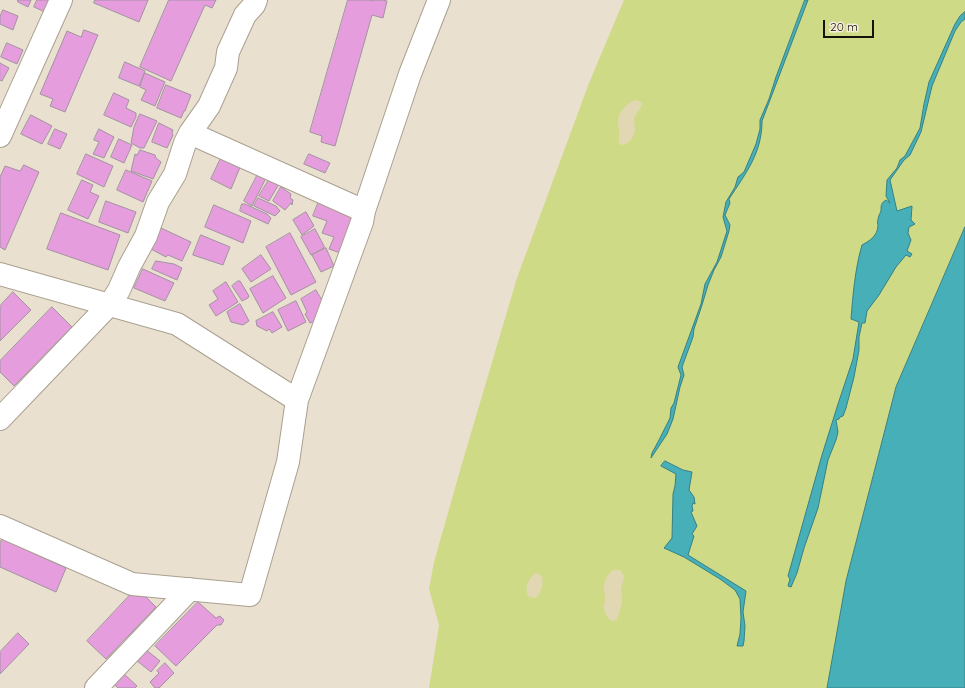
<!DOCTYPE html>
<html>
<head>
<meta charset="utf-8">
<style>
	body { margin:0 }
	#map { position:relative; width:965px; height:688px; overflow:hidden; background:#eae0cf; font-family:Quicksand,sans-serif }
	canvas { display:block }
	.scale { position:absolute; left:823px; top:20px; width:51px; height:18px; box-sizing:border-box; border:2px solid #15120c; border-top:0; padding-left:5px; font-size:12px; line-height:14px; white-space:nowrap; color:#15120c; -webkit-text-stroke:3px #f7eddc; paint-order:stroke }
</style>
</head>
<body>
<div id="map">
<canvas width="965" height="688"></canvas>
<div class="scale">20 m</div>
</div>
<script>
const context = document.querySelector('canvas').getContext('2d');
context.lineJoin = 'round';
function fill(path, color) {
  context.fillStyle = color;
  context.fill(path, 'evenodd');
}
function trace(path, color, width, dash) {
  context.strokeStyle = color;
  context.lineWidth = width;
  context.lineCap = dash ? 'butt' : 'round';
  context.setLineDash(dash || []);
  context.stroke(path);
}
fill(new Path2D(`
	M624,0H965V227L896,387L846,581L827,688H429L439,625L429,589L434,562L463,460L517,278L589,83Z`), '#cfda86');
fill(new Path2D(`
	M635,100L641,102L642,105C640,109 637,112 635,116C633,120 635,123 635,128C635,136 630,142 624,145L619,144C618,139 620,136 619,131C619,128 618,125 618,122C618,112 627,103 635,100Z
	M613,570H620C628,579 621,582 621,591C621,594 622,596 622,598C622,605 619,613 617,620L614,621L610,620C607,615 603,612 604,606C604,601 605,604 605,599C604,585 602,580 613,570Z
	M536,573C538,574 541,575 542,577C544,582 541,596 535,598C532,598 531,597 529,597C523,588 529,578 536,573Z`), '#e1d8b3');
const water = new Path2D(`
	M805,0H808L762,121C762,153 746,173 729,199L730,203L725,215L730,225L729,231L721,257L714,270L708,285L702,305L694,329L693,337L682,367L684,375L680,387L673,419L667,434L651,458L652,453L659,440L670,418L671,408L674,403L681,375L678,367L701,304L705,284L717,262L727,231L723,217L726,202L735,187L738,177L744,172L756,144L760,129V120L769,99L776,77Z
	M965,12V19L961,22L955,31L932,86L921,132L910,155L904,160L890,180L897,211L912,206L911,220L915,224L909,227L908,233L911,240L907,251L912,254L910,257L906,255L896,267L879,295L867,311L865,323H862L859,337V350L854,377L846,408L843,416L840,417L839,419L836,420L838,432L836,440L828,460L818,508L804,548L797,573L791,587L788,586L790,579L788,576L822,455L838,404L853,359L859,322L851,319C853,294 855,269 862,245C871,240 877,236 878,226C878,224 877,222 878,220C878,216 880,214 881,211C881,205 881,203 886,200L890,203L886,196L887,180L897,168L900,160L905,156L920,128L924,104L929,82L955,24L960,16Z
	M965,227V688H827L846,581L896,387Z
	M665,461L683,470L692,472L689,490L694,497L695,504L693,503L692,506L693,511L691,512L697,526L692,534L694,536L688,555L746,591L743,612L745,626L744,641L743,646H737L740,634L741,618L740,599L735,590L720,579L684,557L664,548L672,538L673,494L675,486L676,474L661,466Z`);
fill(water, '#46afb8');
trace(water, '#378084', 1);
const building = new Path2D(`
	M18,0H31L28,7L18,2Z
	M37,0H51L45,12L34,7Z
	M95,0H148L139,22L94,3Z
	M169,0H216L212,8L205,5L171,81L140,67Z
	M348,0H370L373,1V0H382L387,1L383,18L372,15L335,146L321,142L322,136L310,132Z
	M3,10L18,16L13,30L0,24V17Z
	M84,30L98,35L65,112L50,106L53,99L40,94L67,31L81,37Z
	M7,43L23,50L17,64L1,57Z
	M125,62L145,71L139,86L119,78Z
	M0,63L9,68L2,81L0,80Z
	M145,73L165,82L155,106L141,100L146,90L140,87Z
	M166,85L191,95L185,111H184L181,118L157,108Z
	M114,93L129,100L126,108L136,113V117L131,127L104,115Z
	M140,114L157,121L144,148H140L131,143L134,127Z
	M31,115L52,126L42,144L21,134Z
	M159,123L173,130L172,133L173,135L167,148L152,142Z
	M55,129L67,134L60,149L48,144Z
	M99,129L114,137L104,158L93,154L99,142L94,140Z
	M119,139L132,145L124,163L111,157Z
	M140,150L155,155L156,158L161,162L153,179L131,171L135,154L137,155Z
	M86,154L113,166L104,187L77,174Z
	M309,154L330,163L325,173L304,164Z
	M222,156L241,165L231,189L211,179Z
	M24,165L39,172L5,250L0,247V177L5,166L20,171Z
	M126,170L152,181L143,202L117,190Z
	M258,174L266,178L252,206L244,201Z
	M270,178L279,184L269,201L259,196Z
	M82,180L93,185L90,192L99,196L88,219L68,210Z
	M281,187L291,194L290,198L293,200L292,205L291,203L285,210L273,201Z
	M258,198L276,206L280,211L275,216L254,206Z
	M106,201L136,212L128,233L99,222Z
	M319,201L357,216L343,254L329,249L334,237L322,233L327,221L313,216Z
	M242,204H245L267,214L271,218L268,224L240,211Z
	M214,205L251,221L243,243L205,227Z
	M306,212L314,226L302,235L293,220Z
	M61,213L120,235L108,270L47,249Z
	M161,228L191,242L182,261L168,255L166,257L151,249Z
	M315,229L324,246V248L311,255L301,237Z
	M290,233L316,282L291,295L266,247Z
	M201,235L230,247L223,265L193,255Z
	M326,248L334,266L321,272L312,255Z
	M261,255L271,269L251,282L242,269Z
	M156,261L174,264L182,268L177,280L152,269Z
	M143,269L174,283L165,301L134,288Z
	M273,276L286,298L263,313L250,289Z
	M238,281H240L249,296L248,298L242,301L232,286Z
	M226,282L238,302L216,316L209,305L218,299L213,291Z
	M316,290L326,307L327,315L310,323L305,314L307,312L301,299Z
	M13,292L31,310L0,341V306Z
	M296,301L306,322L288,331L278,310Z
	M240,304L249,321L243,325L231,322L227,312Z
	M52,307L72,327L14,386L0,372V361Z
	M273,312L282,327L272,333L269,329L267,331L257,326L256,321Z
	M2,539L66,568L56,592L0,567V544Z
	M130,595L146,597L156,607L106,659L87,641Z
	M198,602L216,618L220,616L224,620L221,625H217L176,666L155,646Z
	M18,633L29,644L0,674V652Z
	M145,649L160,661L151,672L136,660Z
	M165,663L174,673L159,688H155L150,682L159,673L157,671Z
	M122,672L137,686L135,688H118L112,682Z`);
fill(building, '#e59dde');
trace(building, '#a1929f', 1);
const minor = new Path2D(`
	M190,133L364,211
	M0,136L61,0
	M0,274L177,324L297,400
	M0,419L110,304L119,290L129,267L146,236L158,202L175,174L185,143L190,133L209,106L226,68L228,52L245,15L254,5L256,0
	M0,526L132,584L250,595L288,462L297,400L362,222L364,211L410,74L439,0
	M96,688L190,589`);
trace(minor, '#a9a090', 24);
trace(minor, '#fff', 22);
</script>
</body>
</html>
